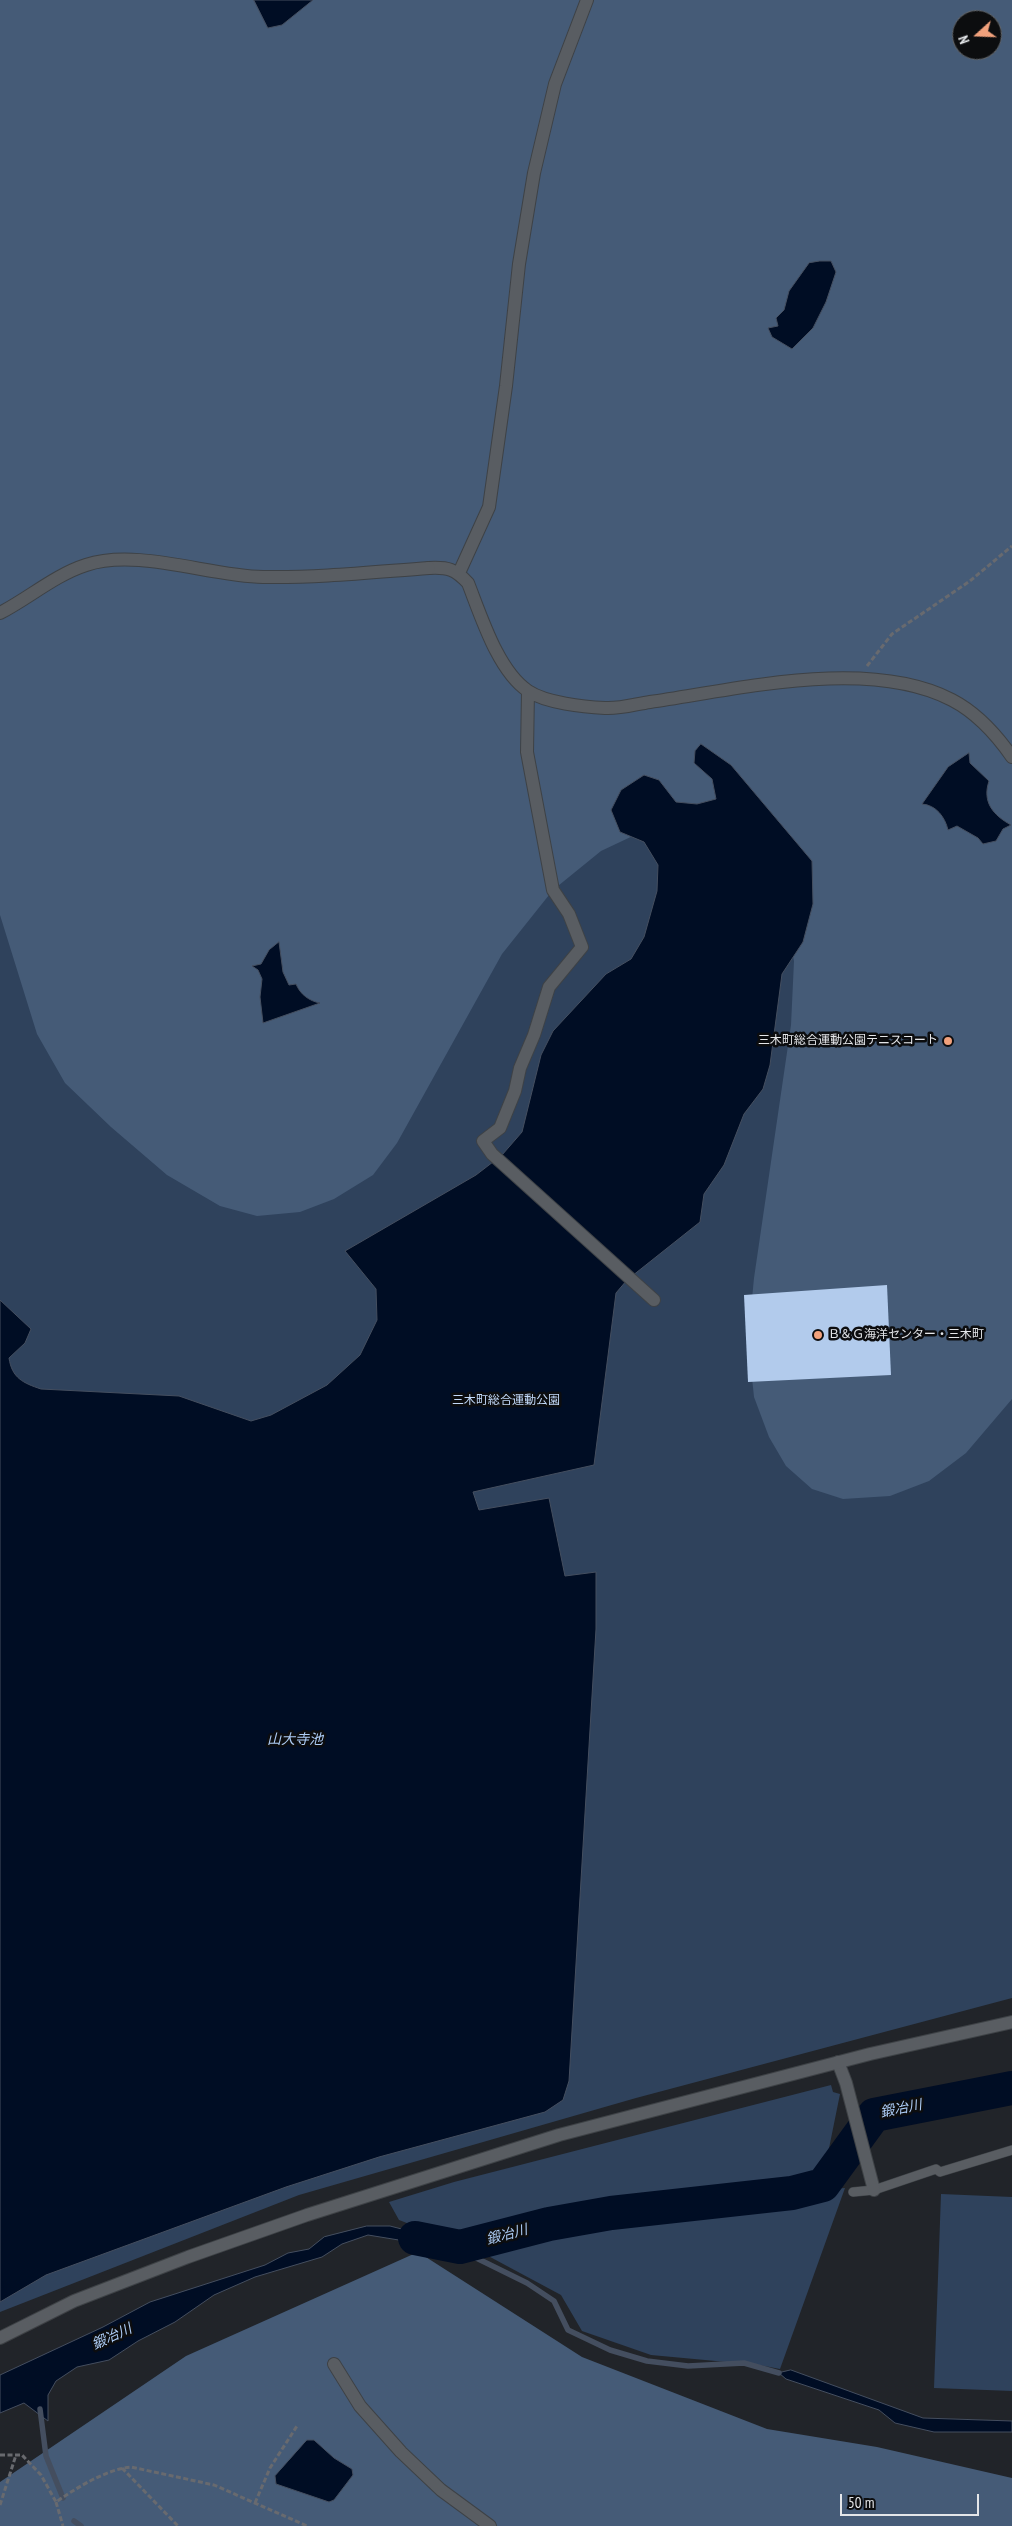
<!DOCTYPE html>
<html>
<head>
<meta charset="utf-8">
<style>
	body { margin:0 }
	#map { position:relative; width:1012px; height:2526px; overflow:hidden; background:#212429; font-family:"PT Sans Narrow",sans-serif }
	canvas { display:block }
	.north { position:absolute; left:952px; top:10px; width:50px; height:50px; box-sizing:border-box; background:#0c0d0f; border:1px solid #626466; border-radius:50%; rotate:250deg; font-size:14px; font-weight:700; line-height:20px; text-align:center; color:#e4e6e9 }
	.north::after { content:''; display:block; margin:auto; width:18px; height:22px; background:#f1a17c; clip-path:polygon(50% 0,100% 100%,50% 72%,0 100%) }
	.scale { position:absolute; left:840px; top:2494px; width:139px; height:22px; box-sizing:border-box; border:2px solid #e4e6e9; border-top:0; padding-left:6px; font-size:15px; line-height:18px; white-space:nowrap; color:#e4e6e9; -webkit-text-stroke:4px #0c0d0f; paint-order:stroke }
</style>
</head>
<body>
<div id="map">
<canvas width="1012" height="2526"></canvas>
<div class="north">N</div>
<div class="scale">50 m</div>
</div>
<script>
const context = document.querySelector('canvas').getContext('2d');
context.lineJoin = 'round';
function fill(path, color) {
  context.fillStyle = color;
  context.fill(path, 'evenodd');
}
function trace(path, color, width, dash) {
  context.strokeStyle = color;
  context.lineWidth = width;
  context.lineCap = dash ? 'butt' : 'round';
  context.setLineDash(dash || []);
  context.stroke(path);
}
function drawText(font, color, halo, rows, align = 'center') {
  context.font = font + ' "PT Sans Narrow","Noto Sans JP",sans-serif';
  context.lineWidth = 5;
  context.setLineDash([]);
  context.textBaseline = 'middle';
  context.strokeStyle = halo;
  context.fillStyle = color;
  for (const [text, x, y, turn = 0] of rows) {
    context.save();
    context.translate(x, y);
    context.rotate((+turn || 0) * Math.PI / 180);
    context.textAlign = isNaN(turn) ? turn : align;
    if (halo) context.strokeText(text, 0, 0);
    context.fillText(text, 0, 0);
    context.restore();
  }
}
fill(new Path2D(`
	M0,642L1012,803V1998L636,2098L299,2195L0,2312Z
	M831,2085L833,2092L840,2094L823,2178L789,2185L677,2197L592,2209L461,2237L425,2230L399,2220L389,2202L454,2182Z
	M845,2188L780,2369L759,2365L651,2355L582,2331L561,2295L479,2251L611,2224L789,2201L832,2189Z
	M941,2194L1012,2197V2391L934,2388Z`), '#2f425c');
fill(new Path2D(`
	M0,0H1012V1399L966,1453L929,1481L890,1496L843,1499L812,1489L786,1466L769,1437L754,1397L748,1340L754,1278L791,1025L794,961L781,901L654,826L601,851L553,890L502,954L397,1143L373,1175L334,1199L300,1212L257,1216L220,1206L167,1175L111,1127L65,1083L37,1034L0,915ZM962,20H992V50H962Z
	M418,2252L582,2357L767,2429L877,2447L1012,2478V2526H0V2482L186,2356Z`), '#455b77');
const water = new Path2D(`
	M254,0H313L282,25L268,28Z
	M820,261H831L836,272L826,302L813,328L792,349L772,337L768,328L778,326L776,318L784,310L789,291L809,263Z
	M701,744L731,765L812,861L813,904L803,942L782,974L770,1065L763,1089L744,1114L724,1165L704,1194L700,1222L627,1280L616,1293L594,1465L473,1492L479,1510L549,1498L565,1576L596,1572V1629L569,2081L563,2100L545,2112L379,2157L286,2187L46,2275L0,2302V1300L31,1329L25,1343L9,1358C12,1378 23,1383 41,1389L179,1396L251,1421L271,1415L327,1385L360,1355L377,1320L376,1289L345,1251L476,1175L502,1155L522,1132L541,1055L553,1031L606,974L631,959L644,937L657,891L658,865L644,842L620,832L611,810L621,790L644,775L659,780L676,802L697,804L716,799L712,779L694,763L695,751Z
	M969,753L970,763L989,781C982,802 993,815 1011,825L1003,829L996,841L983,844L978,838L957,826L948,830C945,817 936,805 922,804L948,767Z
	M279,942L283,972L289,985L296,984C300,994 309,1001 320,1003L263,1023L260,997L262,979L258,970L252,966L261,964L269,950Z
	M367,2226H390L460,2244V2250L368,2235L342,2244L322,2257L255,2277L214,2295L175,2322L138,2341L109,2360L77,2367L56,2381L48,2395V2421L24,2403L0,2413V2375L103,2327L150,2302L265,2265L288,2253L309,2249L324,2237Z
	M791,2370L923,2418L1012,2421V2432H934L895,2423L879,2410L786,2379L779,2373Z
	M307,2440H314L334,2458L352,2469L353,2475L334,2500L329,2502L276,2484L275,2476Z`);
fill(water, '#000d24');
trace(water, '#444e5f', 1);
trace(new Path2D(`
	M460,2250L527,2283L554,2301L568,2330L610,2350L647,2361L688,2366L744,2363L779,2373
	M40,2409L46,2456L63,2498
	M74,2521L81,2526`), '#444e5f', 5.5);
trace(new Path2D(`
	M415,2238L460,2247L549,2224L611,2213L792,2193L823,2185L874,2115L1012,2088`), '#000d24', 34);
fill(new Path2D(`
	M887,1285L891,1375L748,1382L744,1295Z`), '#b2cbec');
const service = new Path2D(`
	M853,2192L874,2190L936,2169L940,2172L1012,2150`);
const minor = new Path2D(`
	M429,568C448,567 455,569 468,583C481,616 498,671 528,691C546,703 584,707 605,708C620,709 636,704 650,702C740,689 869,657 952,700C977,713 996,734 1012,757
	M459,573L489,507L506,386L519,264L534,173L555,84L587,0
	M528,691L527,752L553,890L569,914L582,947L549,987L534,1035L520,1068L515,1091L500,1128L483,1141L492,1154L654,1300
	M838,2062L846,2083L874,2190
	M334,2364L360,2406L401,2452L441,2490L490,2526`);
const tertiary = new Path2D(`
	M0,613C29,598 55,575 86,565C137,548 209,576 263,577C318,578 374,572 429,568
	M0,2338L74,2301L188,2257L307,2215L559,2135L870,2054L1012,2022`);
trace(service, '#3e4246', 10);
trace(minor, '#3e4246', 14);
trace(tertiary, '#3e4246', 14);
trace(new Path2D(`
	M867,666L892,634L970,581L1012,546
	M0,2455H22L41,2475L56,2502C76,2488 107,2469 131,2467L214,2485L307,2526
	M122,2468L178,2526
	M56,2502L63,2526
	M255,2503L270,2468L297,2426
	M0,2505L16,2455`), '#686a6f', 3, [5, 2.5]);
trace(service, '#595d62', 9);
trace(minor, '#595d62', 12);
trace(tertiary, '#595d62', 12);
for (const [x, y, r, color] of [
	[948,1041,5,"#f1a17c"],
	[818,1335,5,"#f1a17c"]
]) {
  const dot = new Path2D();
  dot.arc(x, y, r, 0, 2 * Math.PI);
  context.fillStyle = color;
  context.fill(dot);
  trace(dot, '#0c0d0f', 2);
}
drawText('12px', '#e4e6e9', '#0c0d0f', [
	["三木町総合運動公園テニスコート",938,1041],
	["Ｂ＆Ｇ海洋センター・三木町",828,1335,"left"]
], 'right');
drawText('12px', '#c2d9f9', '#0c0d0f', [
	["三木町総合運動公園",506,1401]
]);
drawText('italic 14px', '#adccf5', '#0c0d0f', [
	["山大寺池",295,1740],
	["鍛冶川",901,2109,-11],
	["鍛冶川",507,2235,-15],
	["鍛冶川",112,2337,-25]
]);
</script>
</body>
</html>
